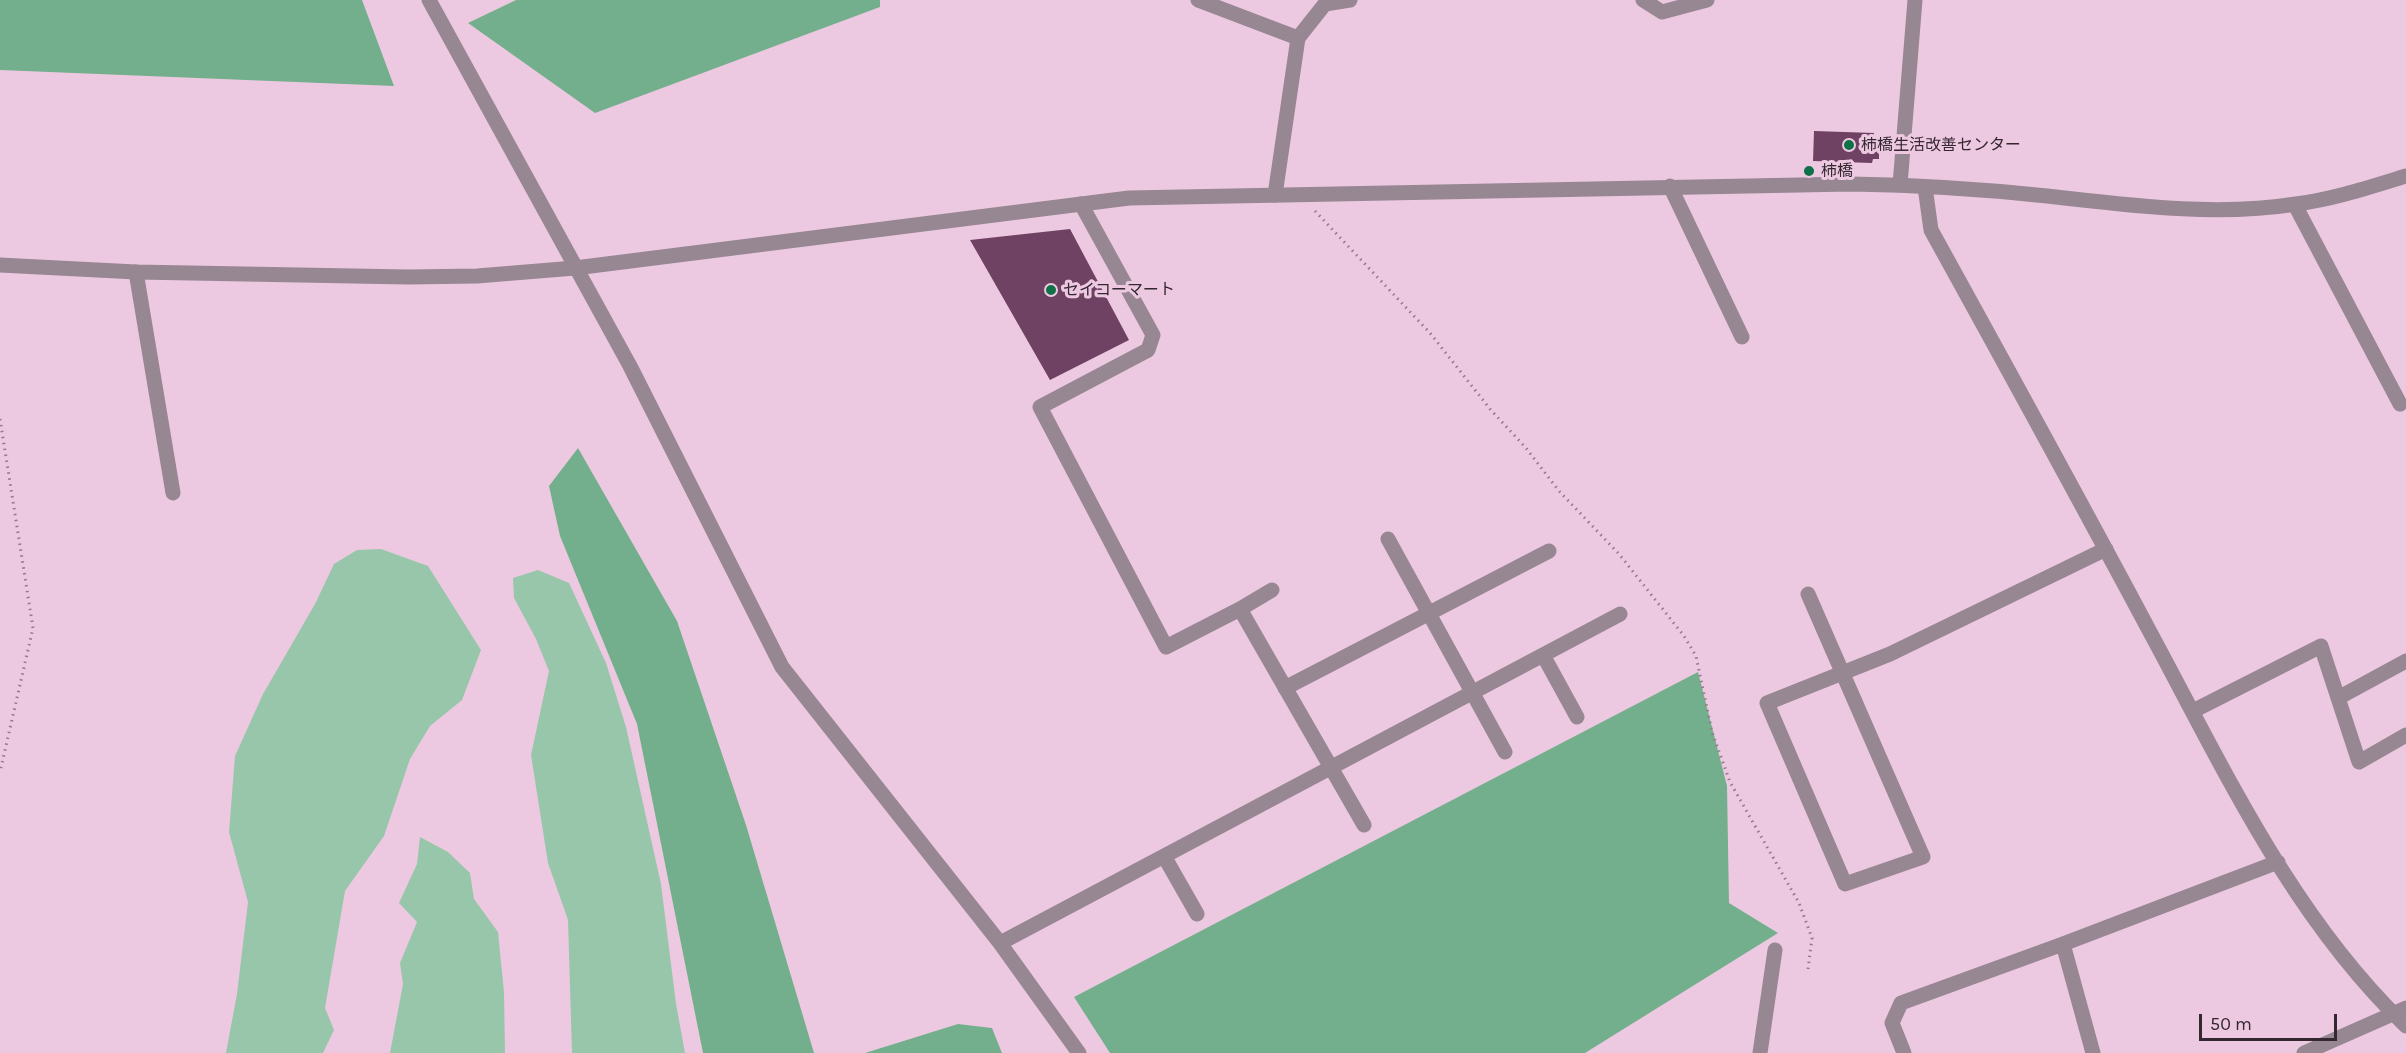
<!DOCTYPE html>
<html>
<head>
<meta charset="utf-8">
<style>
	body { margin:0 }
	#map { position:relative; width:2406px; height:1053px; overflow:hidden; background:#edc9e1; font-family:Karla,sans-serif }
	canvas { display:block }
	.scale { position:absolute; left:2199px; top:1014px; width:138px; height:27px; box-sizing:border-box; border:3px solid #352730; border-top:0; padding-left:8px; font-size:18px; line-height:21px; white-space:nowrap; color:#352730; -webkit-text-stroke:4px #edc9e1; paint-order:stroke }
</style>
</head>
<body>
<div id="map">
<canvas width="2406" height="1053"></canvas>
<div class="scale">50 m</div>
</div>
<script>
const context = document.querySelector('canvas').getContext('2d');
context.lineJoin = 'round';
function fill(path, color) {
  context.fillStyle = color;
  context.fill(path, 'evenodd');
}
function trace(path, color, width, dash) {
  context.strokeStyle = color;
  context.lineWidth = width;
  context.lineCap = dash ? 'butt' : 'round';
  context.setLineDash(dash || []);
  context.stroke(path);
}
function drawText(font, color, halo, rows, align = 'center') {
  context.font = font + ' Karla,"Noto Sans JP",sans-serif';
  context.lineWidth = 6;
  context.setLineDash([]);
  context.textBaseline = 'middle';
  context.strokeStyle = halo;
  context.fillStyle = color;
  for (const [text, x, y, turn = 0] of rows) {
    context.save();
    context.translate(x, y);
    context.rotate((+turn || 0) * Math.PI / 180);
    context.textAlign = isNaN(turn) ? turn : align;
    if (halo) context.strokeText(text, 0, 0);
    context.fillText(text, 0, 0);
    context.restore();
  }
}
fill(new Path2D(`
	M381,549L428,566L481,650L462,700L430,726L410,759L384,836L345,891L325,1008L334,1030L323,1053H226L237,994L248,902L229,832L235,756L263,694L315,604L334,564L357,550Z
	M538,570L569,583L606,663L626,727L661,884L676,1004L685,1053H572L568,920L548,863L531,755L549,671L536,639L514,598L513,578Z
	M420,837L448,852L470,873L474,899L498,932L504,992L505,1053H390L403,984L400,963L417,922L399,903L417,864Z`), '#98c6ab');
fill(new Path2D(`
	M0,0H362L394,86L0,70Z
	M516,0H880V7L595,113L468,23Z
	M578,448L677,621L746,825L814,1053H703L637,724L560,536L549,486Z
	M1698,672L1727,786L1729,903L1778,933L1585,1053H1110L1074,997Z
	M958,1024L992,1028L1002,1053H865Z`), '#74af8d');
fill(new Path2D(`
	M1814,131L1874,133V138H1884V152H1879V159H1873L1872,163L1813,161Z
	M1070,229L1129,340L1050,380L970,240Z`), '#6f4162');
trace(new Path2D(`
	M1315,211L1430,333L1490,409L1526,448L1559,491L1619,554L1684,636L1696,656L1712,732L1730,782L1799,903L1812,938L1808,969
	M0,419L33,628L0,772`), '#937a8a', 3, [1.5, 4.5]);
trace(new Path2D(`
	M429,0L630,366L782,667L1000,943L1079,1053
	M1198,0L1298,38L1275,195
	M1643,0L1662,12L1707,0
	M1325,4L1350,0
	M1298,38L1328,0
	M1900,185L1915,0
	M1670,186L1742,337
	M1925,187L1931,230C2005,364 2078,497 2150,632C2224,769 2292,917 2406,1026
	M1081,204L1153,335L1148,350L1040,407L1166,647L1240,609L1272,590
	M2295,205L2400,404
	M136,272L173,493
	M1388,539L1505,752
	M1808,594L1923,857L1845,884L1767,703L1890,654L2106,549
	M1240,609L1364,825
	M1543,655L1577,717
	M1285,688L1549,551
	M2338,698L2406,661
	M2193,711L2321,646L2359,762L2406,735
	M1164,856L1197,914
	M1000,943L1620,614
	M1760,1053L1775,950
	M1904,1053L1892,1023L1901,1003L2063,944
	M2093,1053L2063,944L2278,862
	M2304,1053L2406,1008`), '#978792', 15);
trace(new Path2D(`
	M0,265L136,272L408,277L477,276L575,268L1129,198L1851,184C1916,185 1982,189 2047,196C2128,205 2214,217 2296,204C2334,199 2370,187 2406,176`), '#978792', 15);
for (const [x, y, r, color] of [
	[1849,145,6,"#0f7147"],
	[1809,171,6,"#0f7147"],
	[1051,290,6,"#0f7147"]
]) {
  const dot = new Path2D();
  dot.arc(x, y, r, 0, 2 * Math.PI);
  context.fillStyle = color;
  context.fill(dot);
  trace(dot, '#edc9e1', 2);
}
drawText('16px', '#352730', '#edc9e1', [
	["柿橋生活改善センター",1861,145],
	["柿橋",1821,171],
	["セイコーマート",1063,290]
], 'left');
</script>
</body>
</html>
